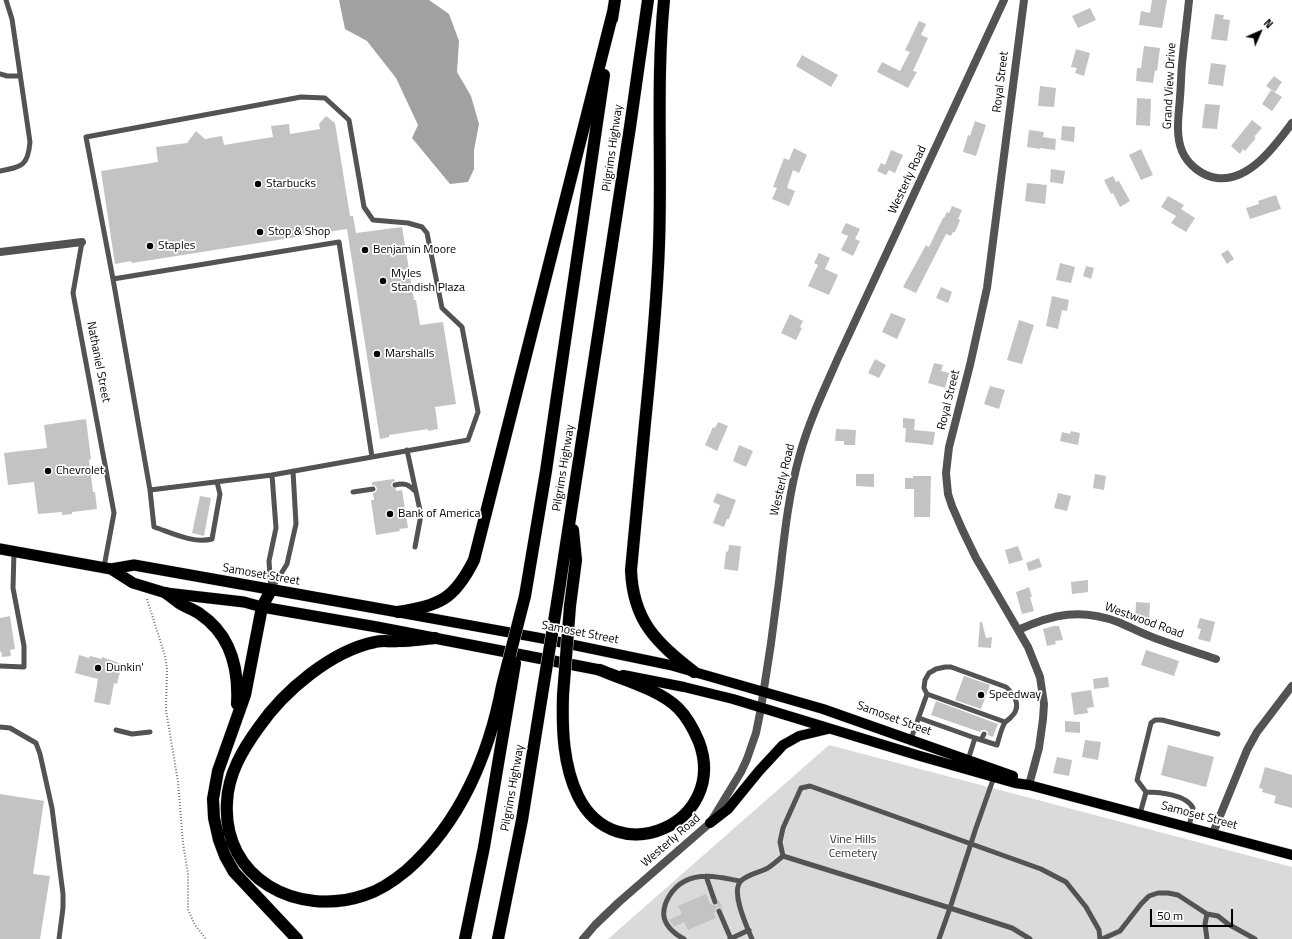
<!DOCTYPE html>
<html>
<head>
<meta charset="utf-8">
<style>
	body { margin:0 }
	#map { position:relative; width:1292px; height:939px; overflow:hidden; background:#fff; font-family:"Titillium Web",sans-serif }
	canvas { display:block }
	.north { position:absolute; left:1240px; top:12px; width:40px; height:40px; -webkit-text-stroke:3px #fff; paint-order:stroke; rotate:45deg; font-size:11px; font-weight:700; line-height:16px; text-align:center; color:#000 }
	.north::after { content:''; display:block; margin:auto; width:14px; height:18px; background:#000; clip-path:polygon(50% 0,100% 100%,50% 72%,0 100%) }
	.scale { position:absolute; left:1150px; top:909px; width:83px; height:18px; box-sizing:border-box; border:2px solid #000; border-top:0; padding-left:5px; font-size:12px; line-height:14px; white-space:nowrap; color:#000; -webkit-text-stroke:3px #fff; paint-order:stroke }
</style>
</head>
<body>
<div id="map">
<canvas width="1292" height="939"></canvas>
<div class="north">N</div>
<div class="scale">50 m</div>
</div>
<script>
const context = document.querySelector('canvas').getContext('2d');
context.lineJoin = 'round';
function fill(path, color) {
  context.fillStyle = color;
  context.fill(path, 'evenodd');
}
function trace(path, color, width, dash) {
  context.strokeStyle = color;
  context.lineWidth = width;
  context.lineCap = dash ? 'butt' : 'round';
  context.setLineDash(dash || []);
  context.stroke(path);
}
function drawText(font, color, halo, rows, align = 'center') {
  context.font = font + ' "Titillium Web",sans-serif';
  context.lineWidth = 3.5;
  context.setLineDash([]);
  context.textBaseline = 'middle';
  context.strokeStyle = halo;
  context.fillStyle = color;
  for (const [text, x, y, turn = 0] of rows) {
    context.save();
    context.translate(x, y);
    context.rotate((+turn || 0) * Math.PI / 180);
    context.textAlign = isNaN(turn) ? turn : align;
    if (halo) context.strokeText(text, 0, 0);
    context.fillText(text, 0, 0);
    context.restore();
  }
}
fill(new Path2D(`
	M829,745L1292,867V939H608Z`), '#dadada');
fill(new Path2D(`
	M339,0H429L449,14L459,41L457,72L471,96L479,124L474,150V169L468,182L450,184L412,138L418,125L396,78L367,41L345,29Z`), '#a1a1a1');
fill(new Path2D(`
	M1152,0H1167L1162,28L1139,25L1141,11L1150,13Z
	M1090,8L1096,20L1078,28L1072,16Z
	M1215,14L1224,15L1223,19L1230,20L1227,41L1211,39Z
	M919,21L926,24L921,35L928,38L913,71L917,72L908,88L877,72L882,62L900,71L910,52L905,50Z
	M1144,46L1160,48L1157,71L1155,70L1153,83L1136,81L1137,68H1141Z
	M1076,49L1090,53L1084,76L1075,73L1077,68L1071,67Z
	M802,55L838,75L831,87L796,66Z
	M1211,63L1226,65L1223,86L1208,84Z
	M1274,76L1282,82L1275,92L1266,86Z
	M1040,86L1056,88L1054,107L1038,106Z
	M1271,90L1282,97L1272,111L1262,104Z
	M1137,98L1151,99L1150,126L1136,125Z
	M1205,104L1220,105L1217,129L1202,128Z
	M326,116L335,123L350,216H353L356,233L402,227L414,300H416L420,325L443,322L456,404L435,407L438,429L428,431V429L389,435V437L380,439L347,229L132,263L131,261L115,264L101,171L158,162L156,147L187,143L196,131L205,139L222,136L224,145L273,137L271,126L289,124L290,134L320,129L319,124Z
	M1252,120L1262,128L1254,137L1256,138L1245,151L1243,149L1240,154L1231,146Z
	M975,121L986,125L976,156L963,152L968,135L970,136Z
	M1062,126L1075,127L1074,142L1061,140Z
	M1029,130L1044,132L1043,137L1056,139L1055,150L1040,148V149L1027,147Z
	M794,148L807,155L799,173L793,170L787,188L795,191L789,206L772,199L777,188L773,187L784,158L789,160Z
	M1141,149L1153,175L1141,180L1129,155Z
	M891,150L903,155L895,173L889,170L886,175L877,171L881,163L885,165Z
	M1051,169L1065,171L1063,184L1050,182Z
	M1113,176L1116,182L1119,181L1130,201L1120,207L1113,193L1111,194L1104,180Z
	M1027,183L1047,185L1045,204L1025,201Z
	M1276,195L1281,209L1250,219L1246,208L1259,204L1258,201Z
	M1168,196L1184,205L1181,209L1195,218L1186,232L1171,223L1176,216L1161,207Z
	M952,206L962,210L958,219L960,220L955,232H953L951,236L946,234L916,293L903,287L926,245L929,247L943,218H944L947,212L949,213Z
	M846,223L860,229L855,239L860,241L853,256L841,250L848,236L841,233Z
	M1228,250L1234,259L1227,264L1221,254Z
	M819,253L830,258L825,269L838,275L829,295L808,286L818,265L814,263Z
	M1060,263L1075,267L1071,283L1056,280Z
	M1086,266L1094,268L1091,279L1083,276Z
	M941,287L952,292L948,303L936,298Z
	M1052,296L1069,300L1067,311L1062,310L1058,329L1046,326Z
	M891,313L906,319L897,339L882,332Z
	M790,314L803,321L800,327L802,328L796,340L781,333Z
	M1019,320L1034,325L1022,364L1007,360Z
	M875,359L886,365L879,378L868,373Z
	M934,363L943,365L941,371L949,373L945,388L928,383Z
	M990,386L1005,390L999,409L984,404Z
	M903,418L915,419L914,430L935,432L933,445L905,442L906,428H903Z
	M86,419L91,459L89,460L93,492H95L97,509L72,512V514L62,515V512L38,514L34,482L8,485L4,453L47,448L44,425Z
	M718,422L728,426L717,451L705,445L713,427L715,428Z
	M836,429L856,430L855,445H844V441H835Z
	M1071,431L1080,433L1078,445L1060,441L1062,432L1070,434Z
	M739,445L753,451L746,467L733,461Z
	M856,474H874V487L856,486Z
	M1095,474L1106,476L1104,490L1093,488Z
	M913,476H931L930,517H914V489H905V478H913Z
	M394,479L395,481L392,482L391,486L396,489V491L402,490L408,528L399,529L400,531L376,535L371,500H374L373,493L376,492L377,489L376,486L372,485V482Z
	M717,493L736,500L729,519H727L724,527L713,523L720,505L713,502Z
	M1058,493L1071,496L1067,511L1054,508Z
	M200,496L211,498L204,536L192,533Z
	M729,545L741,546L738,571L724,569L726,551L728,552Z
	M1018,546L1023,560L1009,564L1005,550Z
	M1039,558L1042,567L1029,571L1026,563Z
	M1088,580V592L1072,594L1071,582Z
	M1029,587L1032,597H1030L1034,611L1022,614L1016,592Z
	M1136,602L1150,603L1149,622H1135Z
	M10,616L15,649L10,650L11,656L2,657L1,651L0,652V618Z
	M1200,618L1215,622L1210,642L1198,639L1201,629L1197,628Z
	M980,622H982L986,638L992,637L991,648L978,647Z
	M1054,626H1059L1063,640L1055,641L1056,644L1047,646L1043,629Z
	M1146,650L1179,661L1174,676L1141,665Z
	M79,655L89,658L90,656L102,659V657L122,664L117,684L114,683L110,705L94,702L98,679L75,673Z
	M964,676L990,685L981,709L955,700Z
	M1108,677L1109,687L1094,689L1093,679Z
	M1091,690L1094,707L1087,708L1088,713L1074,715L1071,693Z
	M936,701L998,724L993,737L988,735V732L985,730H982L980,732L931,715Z
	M1065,721L1080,722V733L1065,732Z
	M1085,740L1101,742L1098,760L1082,757Z
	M1168,745L1214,757L1206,787L1161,775Z
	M1057,757L1072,760L1069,776L1053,773Z
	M1265,767L1292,775V808L1274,803L1276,796L1262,792L1263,789L1259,788Z
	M0,794L44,801L33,874L50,876L40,939H0Z
	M706,894L710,904L717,906L719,900L723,909L719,907L716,908L715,912L713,913L716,918L688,930L684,922L674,927L669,920L682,914L678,906Z`), '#c3c3c3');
const primary = new Path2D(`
	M402,613L540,638L670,665L823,709L1013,776
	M623,675L684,687L733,699L920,756L1015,783L1029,785L1292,855
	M710,823L728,809L759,771L783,745L799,736L828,729`);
const trunk = new Path2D(`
	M0,549L111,569L133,583L166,593L244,602L262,607L377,627L600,670
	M111,569L134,565L398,612`);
const motorway = new Path2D(`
	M664,0C656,81 662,163 659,245C657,304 651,364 645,423C640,472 636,521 631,570C633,621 656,642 694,672
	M612,19L615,0
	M271,590L262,607L245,695L218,771L213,799L214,818L219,840L225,856L234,872L297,939
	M166,593C170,596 174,599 178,602C185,607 193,609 200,614C231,635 239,669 237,704
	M525,596L546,471L604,75
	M557,603L630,127L648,0
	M570,606L576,560L573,530
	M398,612C440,605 454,600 474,560L613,12
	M435,638C423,639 410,641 398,641C390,642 383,640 375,642C331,651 284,691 259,727C243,749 228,774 227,802C222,879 298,918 365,895C381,890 395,880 407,870C460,823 489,755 502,686
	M563,695C562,729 563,765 578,796C616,873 729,823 699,742C694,730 687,717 678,708C660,690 624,680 600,670
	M465,939L484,847L511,687
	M498,939L522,820L542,695`);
trace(primary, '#dbdbdb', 11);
trace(trunk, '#dbdbdb', 12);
trace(motorway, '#dbdbdb', 13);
trace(new Path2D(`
	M147,599L165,656L167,669L166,710L178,782L183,843L188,874V910L195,925L206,939`), '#757575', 2, [1, 2]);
trace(new Path2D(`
	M0,74L7,76H20
	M0,171C22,167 28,166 30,142L12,19L6,0
	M82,242L73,293L114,513L104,567
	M113,279L339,242L372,457L272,475L150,490L113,279L86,137L301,97L325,98L349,120L364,207L373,220L408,223L422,227L427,233L442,308L462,327L478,412L468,440L372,457
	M407,450L421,515L415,547
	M272,475L276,528L269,561L271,590L287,564L296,524L293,471
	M395,485C405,482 409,485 416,492
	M150,490L154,527C172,533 194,544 212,539L220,494L217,482
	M353,492L373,489
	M0,666L24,667V646L13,588L14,552
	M927,694L1005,722
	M919,718L975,738
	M0,727L10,728L36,743L40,754L52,808L63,894V908L59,939
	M116,730L132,734L150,732
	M911,739L927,694L924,688L925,680L929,673L936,669L945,667H951L1006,687C1015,695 1022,707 1011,717C1009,720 1006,720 1004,724C1001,730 999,738 997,745L975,738L968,760
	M981,740L984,734
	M994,777L976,828L950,908L1012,928L1030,939
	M1146,792C1160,792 1187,795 1193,808L1189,827
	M1140,814L1146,792L1137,780L1151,723L1155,720H1162L1218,734
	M783,856L950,908L939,939
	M706,876L715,902
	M719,911L731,939
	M684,939C676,935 666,927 664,917C662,903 673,887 685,881C703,872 722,878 740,881
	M730,939L749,930
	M752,939C747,927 730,891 741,881C748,874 758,873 766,869C772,866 778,860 783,856L780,842L783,828L801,788L810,786L1041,869L1066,882L1086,907L1099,930L1100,939
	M1102,939L1120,931L1141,904L1149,896L1158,893H1168L1178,895L1207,914
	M1207,939L1205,924L1207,914L1218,916L1228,924L1255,939`), '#535353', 5);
trace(new Path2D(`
	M1024,0L987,288L970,365L949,447L946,473L948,494L952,506L962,529L976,558L1028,647L1040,677L1044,704L1043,719L1039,748L1029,785
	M1189,0C1187,21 1184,42 1182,64C1181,75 1181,86 1180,97C1179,114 1175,134 1182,151C1188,165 1202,176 1217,178C1249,182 1275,146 1292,123
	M0,252L82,242
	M1018,630C1053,614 1081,608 1118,622C1130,627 1141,633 1152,637C1173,645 1195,652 1216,659
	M1213,833L1247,750L1257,732L1292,686
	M583,939L595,925L619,902L710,823L741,772L747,759L756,733L761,708`), '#535353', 8);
trace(new Path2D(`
	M761,708C768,666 774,624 779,582C784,539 788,496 800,454C809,421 824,390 838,358L1004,0`), '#535353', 8);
trace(primary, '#000', 10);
trace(trunk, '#000', 11);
trace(motorway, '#000', 12);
const motorwayBridge = new Path2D(`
	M502,686L525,596
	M511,687L515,663
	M542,695L557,603
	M563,695L570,606`);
trace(motorwayBridge, '#dbdbdb', 13, []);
trace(motorwayBridge, '#000', 12);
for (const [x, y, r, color] of [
	[258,184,4,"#000"],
	[260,232,4,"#000"],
	[150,246,4,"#000"],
	[365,250,4,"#000"],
	[383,281,4,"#000"],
	[377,354,4,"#000"],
	[48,471,4,"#000"],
	[390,514,4,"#000"],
	[98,668,4,"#000"],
	[981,695,4,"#000"]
]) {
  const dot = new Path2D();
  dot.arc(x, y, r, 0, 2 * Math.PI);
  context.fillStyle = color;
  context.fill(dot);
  trace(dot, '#fff', 1.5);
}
drawText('12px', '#000', '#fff', [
	["Royal Street",1001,82,-83],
	["Grand View Drive",1170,86,-87],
	["Pilgrims Highway",613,148,-82],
	["Westerly Road",908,180,-65],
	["Nathaniel Street",98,362,79],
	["Royal Street",949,400,-76],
	["Pilgrims Highway",564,468,-81],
	["Westerly Road",783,480,-77],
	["Samoset Street",261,575,10],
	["Westwood Road",1144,621,20],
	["Samoset Street",580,633,11],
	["Samoset Street",894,719,20],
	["Pilgrims Highway",513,788,-80],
	["Samoset Street",1199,816,15],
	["Westerly Road",671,841,-41]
]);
drawText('12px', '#000', '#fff', [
	["Starbucks",266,184],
	["Stop & Shop",268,232],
	["Staples",158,246],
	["Benjamin Moore",373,250],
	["Myles",391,274],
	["Standish Plaza",391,288],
	["Marshalls",385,354],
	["Chevrolet",56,471],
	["Bank of America",398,514],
	["Dunkin'",106,668],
	["Speedway",989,695]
], 'left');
drawText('12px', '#313131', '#fff', [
	["Vine Hills",853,840],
	["Cemetery",853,854]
]);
</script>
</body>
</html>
